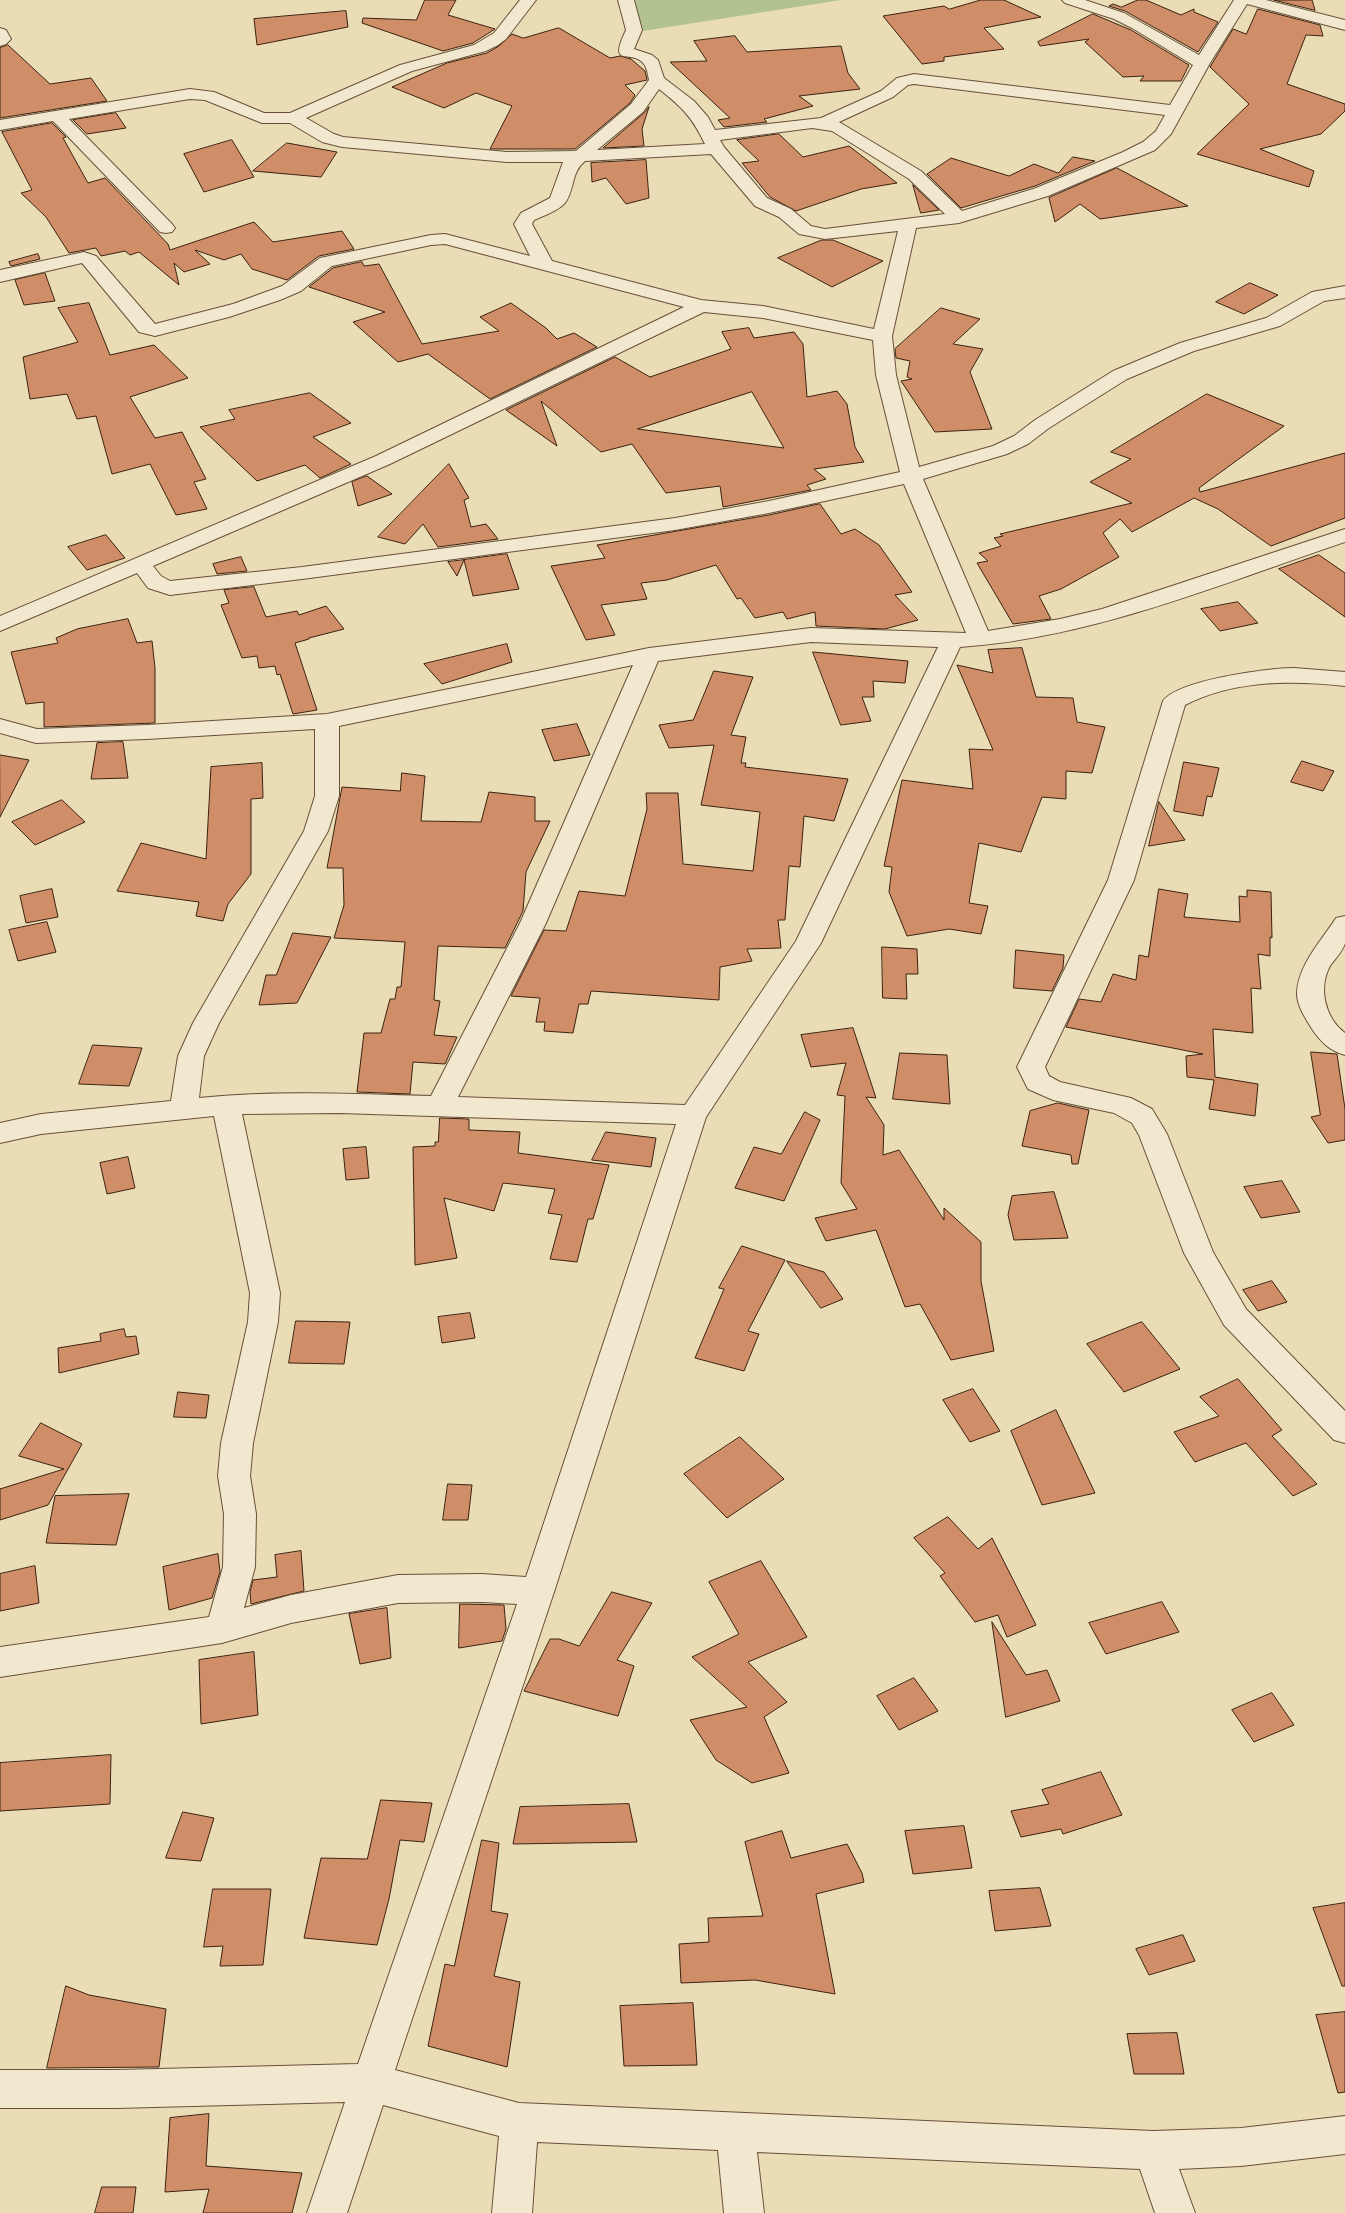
<!DOCTYPE html>
<html>
<head>
<meta charset="utf-8">
<style>
	body { margin:0 }
	canvas { display:block; background:#eadcb5 }
</style>
</head>
<body>
<canvas width="1345" height="2213"></canvas>
<script>
const context = document.querySelector('canvas').getContext('2d');
context.lineJoin = 'round';
function fill(path, color) {
  context.fillStyle = color;
  context.fill(path, 'evenodd');
}
function trace(path, color, width, dash) {
  context.strokeStyle = color;
  context.lineWidth = width;
  context.lineCap = dash ? 'butt' : 'round';
  context.setLineDash(dash || []);
  context.stroke(path);
}
fill(new Path2D(`
	M628,0H841L643,31Z`), '#b2c291');
const building = new Path2D(`
	M425,0H456L448,15L495,29L473,43L443,51L362,23L363,18L416,20Z
	M981,0H1004L1041,17L984,28L1004,49L944,57V61L922,64L883,16L944,6L949,9Z
	M1138,0H1146L1181,15L1194,9V12L1218,22L1198,52L1125,11L1109,6L1113,4L1121,7Z
	M1274,0H1312L1315,10Z
	M1258,9L1320,25L1323,36L1306,35L1287,84L1345,104V111L1321,134L1260,149L1314,171L1309,187L1197,154L1249,104L1210,67L1233,29L1246,34Z
	M346,11L348,27L257,45L254,19Z
	M1093,14L1131,30L1189,65L1181,81H1140L1144,76L1123,77L1085,42L1089,39L1040,46L1038,42Z
	M559,28L610,58L620,56L631,59L645,71L647,80L625,85L635,95L630,103L575,149H490L512,106L476,93L444,108L392,87L447,63L487,53L499,46L512,34L523,38Z
	M735,36L747,52L841,46L848,73L860,89L799,96L813,106L764,119L767,122L724,127L718,120L730,118L670,62L707,61L694,41Z
	M8,45L50,84L91,78L107,101L0,118V48Z
	M649,107L642,129L644,146L603,148L644,113Z
	M116,113L126,128L87,134L73,120Z
	M52,123L66,137L63,138L88,183L105,178L168,244L170,250L254,222L273,242L342,231L354,249L319,256L287,280L252,269L241,254L224,260L195,250L210,264L184,272L174,263L179,285L139,252L130,255L125,251L101,256L96,248L69,253L46,217L21,193L32,190L2,132Z
	M779,134L803,157L849,146L897,183L861,189L796,211L770,197L742,163L759,161L737,140Z
	M232,140L254,177L204,192L184,154Z
	M287,143L337,152L321,177L253,171Z
	M1073,157L1095,161L1035,186L961,208L927,174L951,158L1009,176L1034,164L1058,173Z
	M646,160L649,198L626,204L606,178L592,182L591,163Z
	M1117,168L1188,206L1100,219L1080,204L1055,222L1049,198Z
	M913,185L939,210L921,213Z
	M822,240H833L883,261L832,287L778,258Z
	M38,254L40,259L11,266L9,262Z
	M362,262L364,266L379,264L422,344L499,331L480,317L511,303L546,328L557,339L574,333L597,347L490,399L428,354L398,362L353,322L385,312L309,287L333,268Z
	M45,273L55,301L24,305L15,280Z
	M1250,283L1278,295L1244,314L1216,302Z
	M89,303L110,355L154,345L188,378L130,397L155,438L182,432L206,479L194,482L207,509L176,515L150,464L112,474L96,416L77,419L67,394L30,399L23,357L78,342L58,308Z
	M941,308L980,319L953,344L983,349L970,372L992,429L935,432L901,381L912,379L907,377L910,361L896,358L895,349Z
	M749,328L754,338L794,332L803,344L807,397L837,391L847,404L855,447L864,462L814,469L826,479L807,485L811,490L723,507L720,486L666,493L632,444L601,452L541,401L557,446L506,410L615,357L650,377L731,349L722,332ZM752,392L784,448L638,429Z
	M310,393L351,423L313,437L351,464L320,478L305,465L257,481L200,427L235,419L229,410Z
	M1207,394L1284,426L1199,488L1200,492L1345,453V518L1271,546L1218,509L1194,498L1132,532L1120,519L1103,533L1119,557L1061,589L1039,596L1051,619L1013,624L977,563L988,561L979,553L1001,546L994,538L1003,536L1000,534L1132,503L1090,482L1131,459L1111,452Z
	M449,464L469,498L464,500L471,527L486,524L498,539L438,547L423,524L405,544L378,537Z
	M367,476L392,494L358,506L352,482Z
	M820,504L841,534L855,529L879,545L912,592L895,595L918,620L885,629L816,626L815,612L787,619L783,612L755,618L741,598L737,599L716,565L667,580L641,583L647,599L601,605L615,635L586,640L551,566L605,558L597,545L769,515Z
	M106,535L125,558L87,570L68,547Z
	M507,554L519,589L473,596L464,560Z
	M1319,555L1345,573V617L1279,569Z
	M241,557L247,571L217,574L213,564Z
	M464,560L457,576L448,562Z
	M254,587L266,617L297,611L299,615L326,606L344,629L309,638V639L295,643L317,710L293,714L280,674L277,675L275,666L259,668L257,656L242,658L221,605L229,603L224,590Z
	M1238,602L1258,623L1220,631L1201,609Z
	M128,619L137,643L152,641L155,668V723L44,727V702L26,704L11,652L58,643L56,638L77,629Z
	M507,644L512,662L442,684L424,664Z
	M1022,648L1036,697L1073,698L1077,722L1105,727L1092,773L1066,771V799L1042,797L1021,852L979,843L969,903L988,906L981,934L949,929L907,936L889,892L892,867L884,866L902,780L973,789L969,749L993,750L957,665L993,673L988,650Z
	M813,652L908,661L905,683L873,681L874,697H862L871,721L841,725Z
	M714,671L753,677L731,735L746,737L741,763H746L745,767L848,779L834,821L804,816L800,867L789,866L785,920H778L781,948L747,949L752,961L720,967L719,1000L591,991L588,1004H579L573,1033L544,1031L545,1022H536L540,998L511,996L544,930L566,931L579,891L625,896L647,809L646,793H678L683,864L753,871L760,812L701,805L714,745L669,748L659,725L693,720Z
	M577,724L590,755L554,761L542,730Z
	M123,742L128,778L91,779L97,743Z
	M0,755L29,760L0,817Z
	M1302,761L1334,771L1323,791L1291,782Z
	M1184,762L1219,768L1212,797L1207,796L1203,816L1174,811Z
	M262,763L263,798L251,799V874L228,904L223,921L196,916L199,902L117,891L141,843L206,859L211,767Z
	M402,773L425,776L421,821L481,822L489,792L535,797V821H550L526,872L523,911L505,948L438,946L434,1000L440,1001L434,1035L457,1037L445,1064L413,1062L410,1094L357,1092L364,1033H381L390,999H395L397,987H401L405,942L334,938L344,905L343,868H327L342,787L400,791Z
	M62,800L85,822L35,845L12,822Z
	M1159,802L1185,840L1149,846Z
	M52,889L58,917L26,923L20,896Z
	M1159,889L1188,894L1184,917L1240,922L1239,896L1247,897V890L1271,892L1272,938L1270,937V956L1258,954L1261,989L1251,988L1253,1033L1213,1029L1215,1077L1258,1084L1255,1116L1209,1109L1214,1080L1187,1077L1186,1056L1203,1054L1066,1027L1079,999L1101,1002L1113,974L1136,980L1139,955L1148,957Z
	M47,922L56,952L18,961L9,930Z
	M293,933L331,937L297,1003L259,1005L266,975H276Z
	M882,947L917,949L918,974H906L907,999L883,998Z
	M1016,950L1064,955L1063,968L1052,991L1014,988Z
	M853,1028L876,1098L866,1097L884,1125L883,1155L899,1150L944,1220V1208L981,1242V1281L994,1351L951,1360L920,1304L905,1307L876,1230L826,1241L815,1218L857,1209L841,1183L845,1096L837,1095L846,1063L811,1067L801,1035Z
	M93,1045L142,1048L129,1086L79,1084Z
	M1311,1052L1337,1054L1345,1109V1140L1328,1143L1311,1117L1320,1115Z
	M900,1053L947,1055L950,1104L893,1099Z
	M1058,1103L1089,1110L1078,1164H1072L1071,1155L1022,1146L1030,1111Z
	M805,1112L820,1120L784,1201L735,1188L754,1147L781,1154Z
	M440,1118L469,1119V1130L520,1132L518,1153L609,1165L593,1219H588L577,1262L550,1259L562,1215L548,1213L555,1189L503,1183L494,1211L444,1198L457,1258L415,1265L413,1147L435,1146V1142H438Z
	M606,1132L656,1138L651,1167L592,1160Z
	M366,1147L369,1178L346,1180L343,1149Z
	M128,1157L135,1188L107,1194L100,1163Z
	M1282,1181L1300,1212L1261,1218L1244,1187Z
	M1054,1192L1068,1238L1014,1240L1008,1215L1012,1196Z
	M742,1246L785,1260L748,1331L759,1334L744,1371L695,1358L724,1289L719,1288Z
	M787,1261L824,1272L843,1299L821,1308Z
	M1272,1281L1287,1302L1258,1311L1243,1290Z
	M470,1313L475,1338L442,1343L438,1317Z
	M296,1321L350,1322L344,1364L289,1363Z
	M1142,1322L1180,1369L1124,1392L1087,1344Z
	M124,1329L126,1337L136,1336L139,1354L59,1373L58,1348L101,1341L100,1334Z
	M1238,1379L1282,1430L1272,1436L1317,1484L1293,1496L1246,1443L1195,1462L1174,1432L1219,1416L1200,1397Z
	M973,1389L1000,1431L970,1442L943,1400Z
	M178,1392L209,1395L206,1418L174,1417Z
	M1056,1410L1095,1493L1042,1505L1011,1431Z
	M41,1423L82,1444L48,1505L0,1520V1489L64,1469L19,1456Z
	M740,1437L784,1479L727,1518L684,1474Z
	M448,1484L472,1485L468,1520H443Z
	M129,1494L116,1545L46,1543L55,1496Z
	M948,1517L978,1549L992,1538L1036,1625L1007,1637L998,1615L975,1622L940,1576L945,1573L914,1538Z
	M301,1551L304,1591L251,1604L250,1592L253,1580L277,1577L275,1555Z
	M218,1554L220,1572L212,1598L169,1610L163,1567Z
	M761,1561L807,1637L748,1662L787,1702L764,1717L789,1773L752,1783L716,1760L690,1720L747,1707L692,1657L739,1634L709,1582Z
	M35,1566L39,1603L0,1611V1574Z
	M612,1592L652,1603L617,1660L634,1666L618,1716L524,1691L550,1639H559L579,1646Z
	M1162,1602L1179,1632L1106,1654L1089,1623Z
	M460,1604L504,1605L506,1629L502,1641L459,1648Z
	M387,1608L391,1658L360,1664L349,1614Z
	M992,1622L1026,1675L1047,1670L1060,1701L1006,1717Z
	M254,1652L258,1715L201,1724L199,1660Z
	M914,1678L938,1711L899,1730L877,1696Z
	M1272,1693L1294,1725L1254,1742L1232,1710Z
	M111,1755L110,1804L0,1811V1763Z
	M1101,1772L1122,1815L1063,1834L1061,1829L1021,1837L1011,1811L1049,1804L1042,1790Z
	M381,1800L432,1803L424,1842L400,1840L389,1899L377,1945L304,1938L321,1858L367,1859Z
	M629,1804L637,1842L513,1844L520,1807Z
	M183,1812L214,1818L201,1861L166,1858Z
	M964,1826L972,1868L913,1874L905,1831Z
	M782,1831L791,1858L847,1844L862,1873L864,1882L816,1894L835,1994L755,1980L681,1983L679,1944L709,1942L708,1918L763,1916L745,1842Z
	M482,1840L499,1843L491,1911L508,1914L494,1976L520,1982L507,2067L428,2046L445,1964L454,1966Z
	M1040,1888L1051,1926L995,1931L989,1891Z
	M213,1889H271L263,1965L220,1966L223,1946L204,1947Z
	M1345,1903V1986H1342L1313,1908Z
	M1183,1935L1195,1961L1149,1975L1136,1949Z
	M66,1986L89,1995L166,2009L159,2067L47,2068Z
	M693,2003L697,2065L624,2066L620,2006Z
	M1345,2012V2092L1338,2093L1316,2015Z
	M1177,2033L1184,2074H1134L1127,2034Z
	M209,2114L206,2166L302,2173L292,2213H203L209,2189L165,2192L170,2118Z
	M102,2187H136L133,2213H95Z`);
fill(building, '#cf8e67');
trace(building, '#3c2210', 1);
const minor = new Path2D(`
	M520,0H536L506,39L498,45L486,51L412,71L306,118L334,134L343,137L507,152L576,151L631,104L649,80C648,75 647,68 644,64C632,48 607,70 626,30L618,0H634L642,30L634,49L652,55L658,60L664,78L694,101L708,117L715,130L821,118L881,91L897,78L914,74L1170,105L1193,65L1132,28L1114,19L1065,3L1062,0H1085L1124,13L1199,55L1234,0H1266L1345,20V30L1247,4L1210,63L1171,134L1155,150L1048,196L959,223L916,228L892,336L896,375L919,467L993,446L1014,436L1035,420L1113,371L1180,343L1266,318L1312,292L1345,286V298L1324,301L1280,326L1194,351L1127,379L1049,428L1028,444L1007,454L923,479L988,631L1060,619L1102,609L1345,529V542C1220,584 1093,638 960,647L821,943L706,1117L554,1592L395,2070L519,2103L1153,2131L1241,2128L1345,2116V2154L1241,2166L1179,2169L1195,2213H1155L1140,2169L757,2152L764,2213H724L718,2150L537,2142L532,2213H492L499,2136L383,2105L347,2213H307L345,2102L117,2108H0V2070H117L358,2064L517,1604L482,1602L398,1603L291,1623L222,1643L0,1677V1647L209,1617L223,1567L224,1514L218,1476L221,1443L248,1322L250,1293L214,1116L41,1134L0,1143V1123L41,1114L171,1101L178,1056L193,1023L304,831L315,796V729L147,739L36,743L0,733V719L37,729L147,725L327,714L649,648L811,628L966,633L904,484L769,513L675,530L302,579L170,595L148,588L137,573L0,631V616L376,456L684,307L445,244L431,245L332,266L301,291L280,300L229,317L155,336L139,332L82,263L0,282V270L84,252L96,256L155,324L233,304L282,286L320,258L431,235L445,234L530,256L514,224L521,213L550,198L563,162H507L342,147L322,142L290,123H262L205,100L190,99L69,119L172,224L175,228L172,232L166,233L160,232L53,121L0,130V120L190,89L214,92L264,113H290L400,65L474,45L494,33ZM914,84L1165,115L1156,131L1143,142L1123,152L1036,188L962,211L921,171L839,122L893,97L908,85ZM659,89C683,108 692,117 705,144L597,150L643,112ZM812,128L832,131L909,179L945,214L825,229L811,226L791,209L767,198L724,147L720,140ZM711,154L755,206L779,217L799,234L825,239L898,231L874,329L763,306L701,300L552,261L532,224L534,220C543,216 558,211 565,203C575,189 571,172 585,161ZM704,312L763,318L873,340L876,375L900,472L769,501L675,518L302,567L170,581L161,576L153,566L390,464ZM811,642L938,647L796,941L685,1105L458,1097L546,923L658,661ZM633,665L520,923L431,1096C354,1094 276,1090 199,1098L204,1056L219,1023L328,831L339,796V726ZM340,1113L676,1124L526,1577L482,1574L398,1575L291,1595L244,1608L255,1567L256,1514L250,1476L253,1443L278,1322L280,1293L242,1114Z
	M0,28L6,30L11,39L6,44L0,46Z
	M1294,668L1345,672V686C1292,680 1234,680 1185,705L1134,880L1045,1067L1049,1076L1060,1082L1131,1098L1152,1109L1167,1134L1213,1252L1246,1309L1345,1411V1443L1334,1440L1224,1325L1184,1253L1139,1135L1132,1123L1114,1113L1053,1100L1028,1089L1017,1067L1108,880L1163,701C1178,680 1268,668 1294,668Z
	M1345,916C1345,924 1345,935 1345,943C1343,951 1335,959 1330,966C1318,988 1325,1018 1345,1033V1055C1330,1051 1321,1042 1312,1029C1306,1019 1297,1006 1297,994C1297,966 1322,940 1336,918Z`);
trace(minor, '#685039', 2);
fill(minor, '#f1e8cf');
</script>
</body>
</html>
